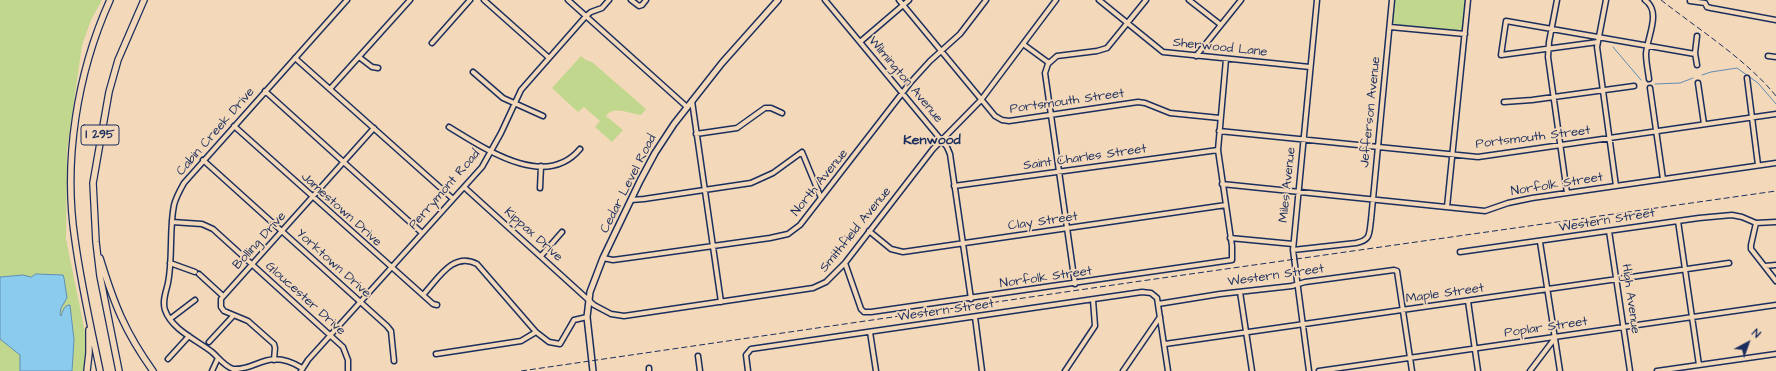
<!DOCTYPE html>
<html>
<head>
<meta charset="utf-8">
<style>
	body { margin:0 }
	#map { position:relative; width:1776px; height:371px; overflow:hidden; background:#f3d8ba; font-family:"Architects Daughter",sans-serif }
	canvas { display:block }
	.north { position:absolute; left:1728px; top:323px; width:40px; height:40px; -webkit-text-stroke:3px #f3d8ba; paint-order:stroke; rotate:41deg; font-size:11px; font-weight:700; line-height:16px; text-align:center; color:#1b2f5e }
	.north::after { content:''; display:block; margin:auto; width:14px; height:18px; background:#1b2f5e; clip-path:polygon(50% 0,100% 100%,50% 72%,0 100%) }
</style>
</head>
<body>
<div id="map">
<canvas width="1776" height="371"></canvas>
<div class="north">N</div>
</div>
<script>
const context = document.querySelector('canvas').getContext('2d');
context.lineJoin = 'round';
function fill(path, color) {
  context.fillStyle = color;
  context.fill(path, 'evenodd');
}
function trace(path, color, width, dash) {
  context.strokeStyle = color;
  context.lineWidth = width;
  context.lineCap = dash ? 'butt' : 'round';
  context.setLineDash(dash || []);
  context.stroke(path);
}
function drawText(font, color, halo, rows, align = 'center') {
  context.font = font + ' "Architects Daughter",sans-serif';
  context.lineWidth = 3.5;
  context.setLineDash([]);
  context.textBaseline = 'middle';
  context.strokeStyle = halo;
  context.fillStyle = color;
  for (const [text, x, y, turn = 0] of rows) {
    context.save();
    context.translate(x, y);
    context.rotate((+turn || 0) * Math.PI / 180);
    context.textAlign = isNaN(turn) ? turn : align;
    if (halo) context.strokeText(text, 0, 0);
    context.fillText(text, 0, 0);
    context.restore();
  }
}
fill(new Path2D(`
	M0,0H102L91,20L82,45L67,150L66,239L86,337L84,371H72L74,340L70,305L62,312L61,316H60L61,308L67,296L62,275L41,274L31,277L23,275L0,277Z
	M1395,0H1465L1462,29L1460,31L1395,24L1393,23Z
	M581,56L586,60L592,62L646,109L641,115C630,114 613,105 606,116L623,130L612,142L595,127L600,121L584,107L578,112L552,88Z
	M0,339L20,355V371H0Z`), '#c1d78d');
const water = new Path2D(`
	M36,274L63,275L64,278L67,298L61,308L60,315L61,316C63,311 64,305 70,305L74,340L72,371H20V355L0,339V277L23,275L31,277Z`);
fill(water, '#8bccec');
trace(water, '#5e8db3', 1);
trace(new Path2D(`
	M1613,47L1641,80
	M1702,75L1711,72L1737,68L1758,83L1776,104
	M1655,84L1680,83L1693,78`), '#5e8db3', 1);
const minor = new Path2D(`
	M484,0L548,57
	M568,0L687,107
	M631,0L639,6L642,5L646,0
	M825,0L947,147L950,154L971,299
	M899,0L995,116L1002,120L1009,121L1138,102L1145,103L1170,113L1220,118
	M1099,0L1163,52L1310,67
	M1189,0L1221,25
	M1557,0L1549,42L1548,57L1567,193
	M1606,0L1597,47L1616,186
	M1645,0C1662,12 1647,37 1646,54C1646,62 1648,71 1649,79
	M1690,1L1705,3L1707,7L1711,8L1776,20
	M1390,27L1465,34
	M860,42L909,0
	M1598,42L1501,55L1506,21L1695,54
	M432,43L470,0
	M1023,44L1049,63
	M1196,56L1241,0
	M1768,56L1776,57
	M359,57L372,67L378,68
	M295,58L453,199
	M1697,65L1695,53L1697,36
	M473,72L503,98L543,116
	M1747,78L1758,165
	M1698,83L1704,124
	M1650,88L1663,179
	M330,89L410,0
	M265,91L422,233
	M692,101L721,302
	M1504,102L1532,100L1634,86
	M234,126L433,304L437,305
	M449,127C484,148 545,191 580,149
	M1219,131L1478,157L1776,114
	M696,134L737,128L765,108H771L782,113
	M203,160L387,326L391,331L394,361
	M1222,184L1485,211L1508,203L1532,198L1776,163
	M954,186L1218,150
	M464,187L594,305L611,314L624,316L813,288L826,282L845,263L933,149L981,100L1056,0
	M540,188L541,166
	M631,200L644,199L751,183L773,173L802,152L821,198
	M1447,207L1468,0
	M1678,221L1699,365
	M172,222L202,224L213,229L343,347L348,360V370
	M1756,223L1751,245V249L1776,281
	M869,231L891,249L903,252L1226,205
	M1609,231L1630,371
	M1230,238L1293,244
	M1540,242L1560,371
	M1293,250L1356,243C1371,240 1369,234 1371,220L1392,0
	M1460,252L1699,218L1732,215L1742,217L1756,223L1776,222
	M541,256L562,232
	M603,258L613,260L635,257L770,238L788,234L800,225L910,83L930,61L960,34L986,0
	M170,263L195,272
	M845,263L861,309L864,312H871L1232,260V246L1218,150L1226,59
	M1765,266L1776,265
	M199,274L223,296
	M1075,284L1045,73L1048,64L1057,56L1097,51L1107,48L1146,0
	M1240,292L1252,371
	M423,295C438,279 453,251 477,264L536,332L549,342L560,344L574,320L587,317
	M1468,301L1478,371
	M1158,304L1220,294L1292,286L1305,282L1394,270L1397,271L1412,371
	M975,317L982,371
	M170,319L195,300
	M870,332L876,371
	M209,342L233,316
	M1165,344L1729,263
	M436,354L521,341L536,332
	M698,356L700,371
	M168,359L189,336
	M274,360L275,348L274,344L248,321L224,311L221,307V299L374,128
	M302,368C267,347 257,371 233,369C224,366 219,358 212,352C197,340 172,330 165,310C162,301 166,292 168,283C173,258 169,230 174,205C176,197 180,190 184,183L347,0
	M649,368V371
	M212,371L218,358
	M301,371L308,360L482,167L501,133L521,90L586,16L591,12L602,8L609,0
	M748,371L746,355L751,349L1142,292L1151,293L1157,298L1168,371
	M1065,371L1095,326L1093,300
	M1123,371L1160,317
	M1309,371L1293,250L1317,0
	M1319,371L1776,305
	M1530,371L1555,338
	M1657,371L1776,354`);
const major = new Path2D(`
	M593,371L587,317L590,292L603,258L640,181L655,153L674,124L722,63L778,0`);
const highway = new Path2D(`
	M100,258C114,304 125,332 153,371
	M87,371L89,353V330
	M100,371C91,328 81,284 75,240C63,161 77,73 110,0
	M119,371L100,276L96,242L93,183L109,92L118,60L144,0`);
trace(minor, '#1b2f5e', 7);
trace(major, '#1b2f5e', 8);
trace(highway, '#1b2f5e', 8);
trace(minor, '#f3d8ba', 4);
trace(major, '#f3d8ba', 5);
trace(highway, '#f3d8ba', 5.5);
trace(new Path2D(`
	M1661,0C1698,29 1747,60 1776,96
	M521,371L1134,282L1776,191`), '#1b2f5e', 1, [6, 3]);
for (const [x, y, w] of [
	[100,135,38]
]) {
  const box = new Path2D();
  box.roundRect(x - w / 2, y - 10, w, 20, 3);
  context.fillStyle = '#f3d8ba';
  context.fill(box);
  trace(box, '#1b2f5e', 1);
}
drawText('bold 12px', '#1b2f5e', null, [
	["I 295",100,135]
]);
drawText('13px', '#1b2f5e', '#f3d8ba', [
	["Sherwood Lane",1220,48,6],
	["Wilmington Avenue",905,80,50],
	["Portsmouth Street",1067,102,-8],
	["Jefferson Avenue",1371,112,-84],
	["Cabin Creek Drive",216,132,-49],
	["Portsmouth Street",1533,138,-7],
	["Saint Charles Street",1085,158,-8],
	["North Avenue",820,183,-51],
	["Cedar Level Road",629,184,-63],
	["Miles Avenue",1288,185,-84],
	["Norfolk Street",1557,185,-9],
	["Perrymont Road",445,190,-49],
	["Jamestown Drive",341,210,42],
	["Western Street",1607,221,-9],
	["Clay Street",1043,222,-8],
	["Smithfield Avenue",856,230,-51],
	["Kippax Drive",533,235,42],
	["Bolling Drive",260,241,-48],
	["Yorktown Drive",333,264,42],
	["Western Street",1276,276,-8],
	["Norfolk Street",1046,278,-8],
	["Maple Street",1445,294,-8],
	["Gloucester Drive",305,299,42],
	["High Avenue",1630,299,82],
	["Western Street",946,311,-8],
	["Poplar Street",1546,328,-8]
]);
drawText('bold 14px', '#1b2f5e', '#f3d8ba', [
	["Kenwood",932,141]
]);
</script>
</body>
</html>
